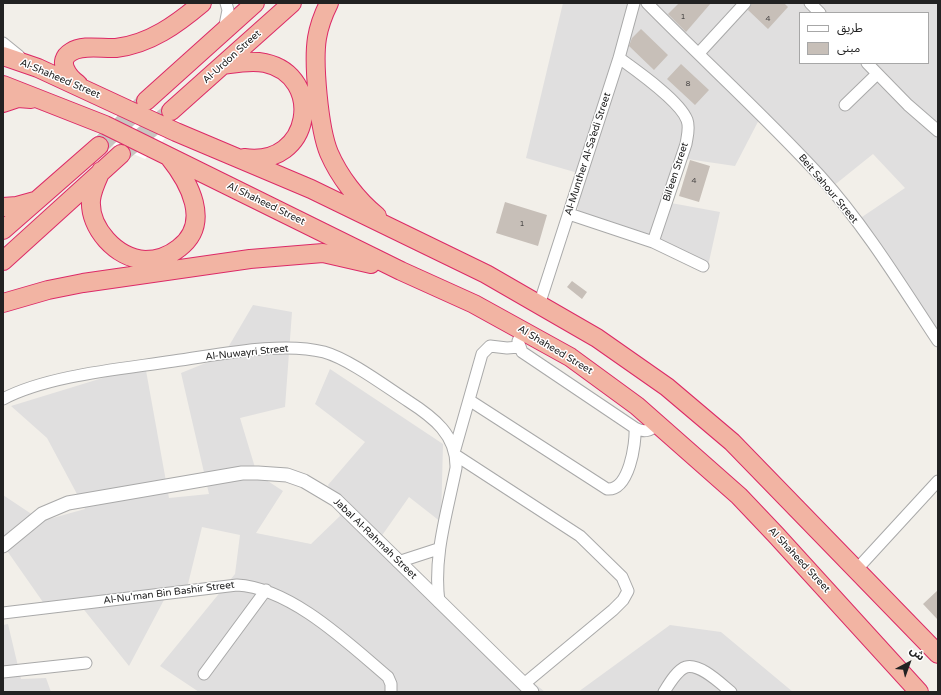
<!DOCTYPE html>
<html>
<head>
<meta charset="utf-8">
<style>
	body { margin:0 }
	#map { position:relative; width:941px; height:695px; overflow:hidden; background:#f2efe9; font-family:"Varela Round","Noto Sans Arabic",sans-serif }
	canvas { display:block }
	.frame { position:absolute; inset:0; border:4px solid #222; pointer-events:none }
	.legend { position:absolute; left:799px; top:12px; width:130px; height:52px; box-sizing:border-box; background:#fff; border:1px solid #a7a7a7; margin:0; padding:5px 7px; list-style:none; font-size:12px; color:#222 }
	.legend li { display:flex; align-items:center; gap:8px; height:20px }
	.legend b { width:20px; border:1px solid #a7a7a7 }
	.north { position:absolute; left:889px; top:643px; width:40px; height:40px; -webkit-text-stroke:3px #fff; paint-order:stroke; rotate:41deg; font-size:11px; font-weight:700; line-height:16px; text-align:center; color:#222 }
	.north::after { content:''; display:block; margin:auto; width:14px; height:18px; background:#222; clip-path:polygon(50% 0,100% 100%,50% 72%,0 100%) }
</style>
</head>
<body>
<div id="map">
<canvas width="941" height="695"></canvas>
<div class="frame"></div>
<ul class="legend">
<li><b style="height:5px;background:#fff"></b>طريق</li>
<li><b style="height:11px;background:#c7bfb8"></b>مبنى</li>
</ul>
<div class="north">ش</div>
</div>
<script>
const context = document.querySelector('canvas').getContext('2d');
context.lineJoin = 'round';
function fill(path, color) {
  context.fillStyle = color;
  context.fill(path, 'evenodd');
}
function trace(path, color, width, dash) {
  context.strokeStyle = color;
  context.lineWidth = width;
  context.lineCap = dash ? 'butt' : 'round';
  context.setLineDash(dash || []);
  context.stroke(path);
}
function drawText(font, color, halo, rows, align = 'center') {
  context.font = font + ' "Varela Round",sans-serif';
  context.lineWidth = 3;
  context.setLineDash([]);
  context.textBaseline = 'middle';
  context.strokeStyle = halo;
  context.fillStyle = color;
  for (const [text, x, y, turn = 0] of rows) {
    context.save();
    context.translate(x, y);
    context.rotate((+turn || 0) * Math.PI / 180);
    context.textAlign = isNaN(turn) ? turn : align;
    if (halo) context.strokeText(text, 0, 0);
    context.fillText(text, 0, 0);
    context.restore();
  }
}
fill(new Path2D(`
	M563,3H938V333L859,219L905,188L873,154L832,187L762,114L735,166L687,159L671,203L720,212L708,266L578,222V173L526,158ZM800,13H928V63H800Z
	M253,305L292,312L285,407L240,418L257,474L283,491L256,533L311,544L340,516L328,485L365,442L315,404L330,369L443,444L441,522L409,497L376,544L433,600L545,692H199L160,666L235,574L240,535L202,527L188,584L165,598L129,666L77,601L45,605L3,545V495L42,521L85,509L47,438L11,406L145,365L169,498L209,494L181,373L223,356Z
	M8,624L21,679L46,678L51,692H3V625Z
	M670,625L721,632L793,692H578Z`), '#e0dfdf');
fill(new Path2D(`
	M132,99L181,122L145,159L94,137Z`), '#fff');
fill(new Path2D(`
	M679,3H711L686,32L668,14Z
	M752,3H784L788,7L768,29L748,10Z
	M641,29L668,55L654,70L629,46L632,38Z
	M681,64L709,90L695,105L667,79Z
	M690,160L710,166L699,202L679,196Z
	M505,202L547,215L538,246L496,233Z
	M572,281L587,292L582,299L567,287Z
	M938,590V620L923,604Z`), '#c7bfb8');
trace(new Path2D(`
	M99,146L144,103
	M121,154L168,114`), '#c8c6c1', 18, [18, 9]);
const minor = new Path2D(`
	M647,3C704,61 765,116 820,176C865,226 901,285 938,341
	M810,3L820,13
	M224,30L228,10L226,3
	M3,43L19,56
	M699,53L745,3
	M619,58C637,71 680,101 687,120C690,128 687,137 686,144L653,242
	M867,63L908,105L938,131
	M845,105L877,74
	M569,214L653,242L703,266
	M539,305L619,58L634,3
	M523,329L518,341L522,352L528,356L635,428C644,433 650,431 658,424
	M3,399C49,375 122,369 174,361C218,355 281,341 324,352C349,359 385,386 408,401C433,417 457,435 456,468C447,513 433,556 439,602
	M469,400L607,489C629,491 636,444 635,428
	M455,449L482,354L490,346L507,348L519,347
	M457,456L580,536L622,577L628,591L623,600L613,610L524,684
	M398,562L438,549
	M857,569L938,481
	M3,613L237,585C291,588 348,643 388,677L391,684V692
	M3,672L86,663
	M204,674L266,590
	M664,692C669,684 677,670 686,667C700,663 721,684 731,692`);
const tertiary = new Path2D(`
	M3,546L42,514L68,503L242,473H258L287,475L304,481L336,500L532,692`);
const trunk = new Path2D(`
	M329,3C324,13 319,26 317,38C313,63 319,129 329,153C339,176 357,200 377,216
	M3,56L38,68L176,132L311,189L486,274L597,338L667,387L732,442L938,654
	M223,65C237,63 251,60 265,63C325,76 312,168 244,158
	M78,84C68,77 56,61 71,52C83,44 103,49 116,48C150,44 177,24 202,3
	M3,85L105,125L401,271L474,304L570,357L637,406L739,496L776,535L919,692
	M146,101L255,3
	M3,103L18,98L31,99
	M171,111L292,3
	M101,171C97,180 92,190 91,200C89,228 116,258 145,260C158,260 169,256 179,248C212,223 189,182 169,157
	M3,207L17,206L35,201
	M3,230L99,146
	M3,261L121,154
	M3,303L48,290L83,283L250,259L323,253L371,264`);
trace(minor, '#a9a9a9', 13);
trace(tertiary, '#a9a9a9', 15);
trace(trunk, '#dc2a67', 20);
trace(minor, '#fff', 11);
trace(tertiary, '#fff', 13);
trace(trunk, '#f2b4a3', 18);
drawText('8px', '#4b4948', null, [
	["1",683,17],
	["4",768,19],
	["8",688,84],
	["4",694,181],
	["1",522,224]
]);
drawText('10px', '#222', '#fff', [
	["Al-Urdon Street",232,57,-42],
	["Al-Shaheed Street",60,79,23],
	["Al-Munther Al-Sa’edi Street",588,154,-72],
	["Bil’een Street",676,172,-72],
	["Beit Sahour Street",828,189,50],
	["Al Shaheed Street",266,204,26],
	["Al Shaheed Street",555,350,31],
	["Al-Nuwayri Street",247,353,-6],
	["Jabal Al-Rahmah Street",375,539,44],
	["Al Shaheed Street",799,560,47],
	["Al-Nu'man Bin Bashir Street",169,593,-7]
]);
</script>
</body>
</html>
